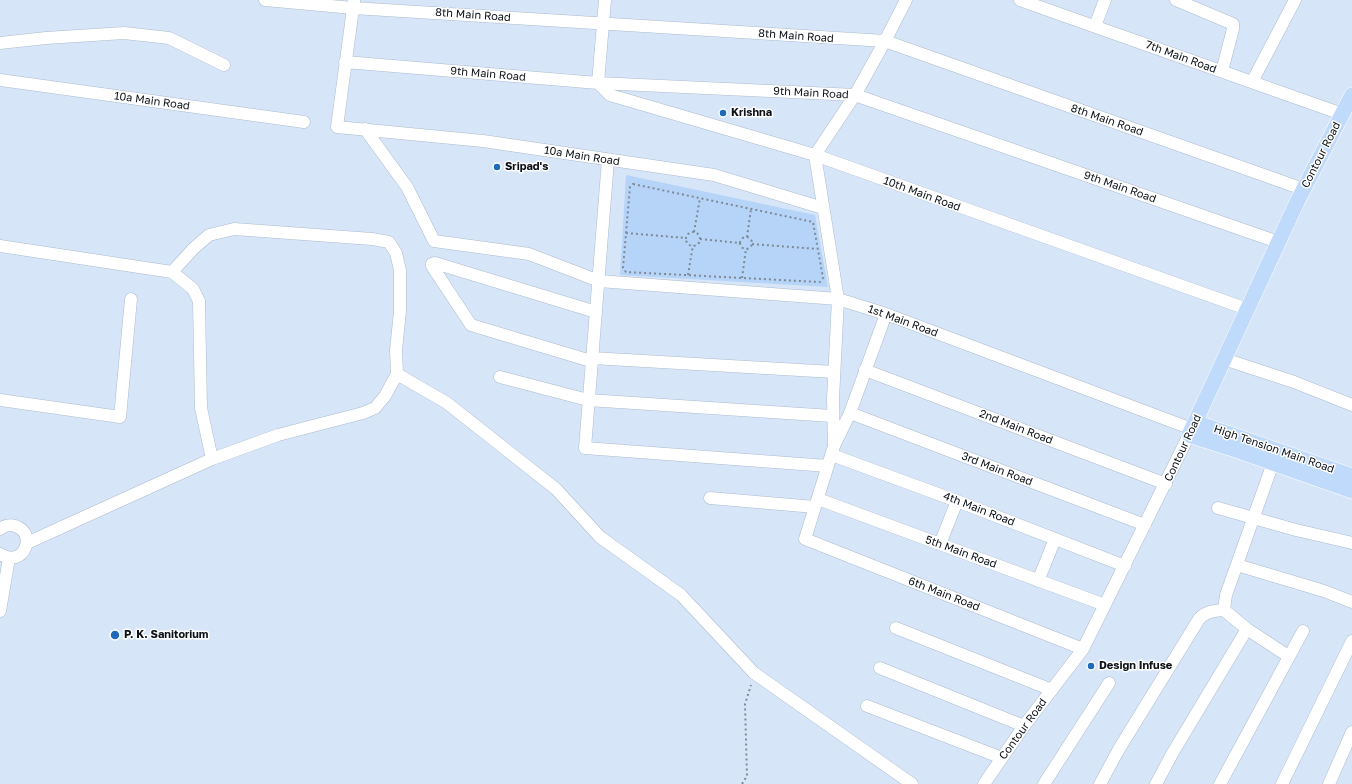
<!DOCTYPE html>
<html>
<head>
<meta charset="utf-8">
<style>
	body { margin:0 }
	canvas { display:block; background:#d6e5f8 }
</style>
</head>
<body>
<canvas width="1352" height="784"></canvas>
<script>
const context = document.querySelector('canvas').getContext('2d');
context.lineJoin = 'round';
function fill(path, color) {
  context.fillStyle = color;
  context.fill(path, 'evenodd');
}
function trace(path, color, width, dash) {
  context.strokeStyle = color;
  context.lineWidth = width;
  context.lineCap = dash ? 'butt' : 'round';
  context.setLineDash(dash || []);
  context.stroke(path);
}
function drawText(font, color, halo, rows, align = 'center') {
  context.font = font + ' "Golos Text",sans-serif';
  context.lineWidth = 3;
  context.setLineDash([]);
  context.textBaseline = 'middle';
  context.strokeStyle = halo;
  context.fillStyle = color;
  for (const [text, x, y, turn = 0] of rows) {
    context.save();
    context.translate(x, y);
    context.rotate((+turn || 0) * Math.PI / 180);
    context.textAlign = isNaN(turn) ? turn : align;
    if (halo) context.strokeText(text, 0, 0);
    context.fillText(text, 0, 0);
    context.restore();
  }
}
fill(new Path2D(`
	M626,175L815,215L828,287L620,275Z`), '#b6d4f8');
const minor = new Path2D(`
	M265,0L353,8L885,41L1303,189
	M605,0L598,83L610,95L815,155L1247,309
	M1020,0L1342,114
	M1176,0L1233,24V29L1222,71
	M354,1L337,127L483,141L714,175L823,208
	M1095,26L1105,0
	M0,43L46,38L124,33L169,38L224,65
	M345,62L598,83L855,95L1278,242
	M0,80L304,122
	M1252,82L1295,0
	M365,129L407,187L434,241L529,254L599,281L838,299L886,314L1192,429
	M815,155L838,299L833,399L834,444
	M815,155L855,95L885,41L906,0
	M608,160L585,448L828,466
	M0,246L172,272L193,289L199,301L201,408L212,459L278,435L363,413L375,408L385,396L397,374
	M172,272L194,248L209,235L234,229L372,239L389,242L396,253L400,270V311L396,350L397,374L447,403L556,489L600,537L681,595L754,673L912,784
	M886,314L850,413L834,446L805,539L1083,649
	M592,358L834,372
	M1224,359L1294,382L1352,405
	M591,361L471,325L432,266V264L435,263L596,312
	M865,370L1166,484
	M500,377L588,400L832,416
	M0,400L120,417L131,299
	M850,413L1145,525
	M832,455L957,501L1125,566
	M1273,463L1226,595L1224,610L1247,629L1288,656
	M710,498L815,507
	M818,499L1105,605
	M1218,508L1296,530L1352,543
	M0,529C4,526 10,524 15,526C38,533 24,569 0,554
	M27,543L212,459
	M940,544L957,501
	M1237,565L1324,591L1352,602
	M1038,581L1055,539
	M0,611L9,558
	M896,628L1052,690
	M880,668L1024,726
	M867,706L1002,758
	M984,784L1024,726L1083,649L1189,435
	M1044,784L1109,683
	M1100,784L1119,749L1199,619C1206,611 1214,611 1224,610
	M1156,784L1172,754L1247,629
	M1220,784L1303,631
	M1282,784L1352,641
	M1329,784L1352,732`);
const major = new Path2D(`
	M1352,95L1297,202L1189,435L1230,448L1352,491
	M1195,422L1352,476`);
trace(minor, '#acbbcd', 13);
trace(major, '#fff', 16);
trace(new Path2D(`
	M633,184L813,222L823,278L820,282L626,272L623,268L630,187Z
	M694,232L700,198
	M686 239a7 7 0 1 1 14 0a7 7 0 1 1-14 0Z
	M626,233L686,238
	M740 243a6 6 0 1 1 12 0a6 6 0 1 1-12 0Z
	M747,237L751,209
	M700,239L740,243
	M752,244L817,249
	M688,275L693,245
	M742,278L746,249
	M742,784L747,776L745,704L751,685`), '#7e8996', 2, [2, 3]);
trace(minor, '#fff', 12);
trace(major, '#bfdafa', 15);
for (const [x, y, r, color] of [
	[723,113,4,"#1d6bba"],
	[497,167,4,"#1d6bba"],
	[115,635,5,"#1d6bba"],
	[1091,666,4,"#1d6bba"]
]) {
  const dot = new Path2D();
  dot.arc(x, y, r, 0, 2 * Math.PI);
  context.fillStyle = color;
  context.fill(dot);
  trace(dot, '#fff', 1.5);
}
drawText('11px', '#0c1218', '#fff', [
	["8th Main Road",473,15,4],
	["8th Main Road",796,36,4],
	["7th Main Road",1181,57,20],
	["9th Main Road",488,74,5],
	["9th Main Road",811,93,3],
	["10a Main Road",152,101,8],
	["8th Main Road",1107,120,19],
	["Contour Road",1321,155,-63],
	["10a Main Road",582,156,9],
	["9th Main Road",1120,187,19],
	["10th Main Road",922,194,20],
	["1st Main Road",903,321,20],
	["2nd Main Road",1016,427,21],
	["Contour Road",1183,448,-65],
	["High Tension Main Road",1274,449,19],
	["3rd Main Road",997,469,21],
	["4th Main Road",979,509,21],
	["5th Main Road",961,552,20],
	["6th Main Road",944,594,21],
	["Contour Road",1023,729,-54]
]);
drawText('bold 11px', '#0c1218', '#fff', [
	["Krishna",731,113],
	["Sripad's",505,167],
	["P. K. Sanitorium",124,635],
	["Design Infuse",1099,666]
], 'left');
</script>
</body>
</html>
